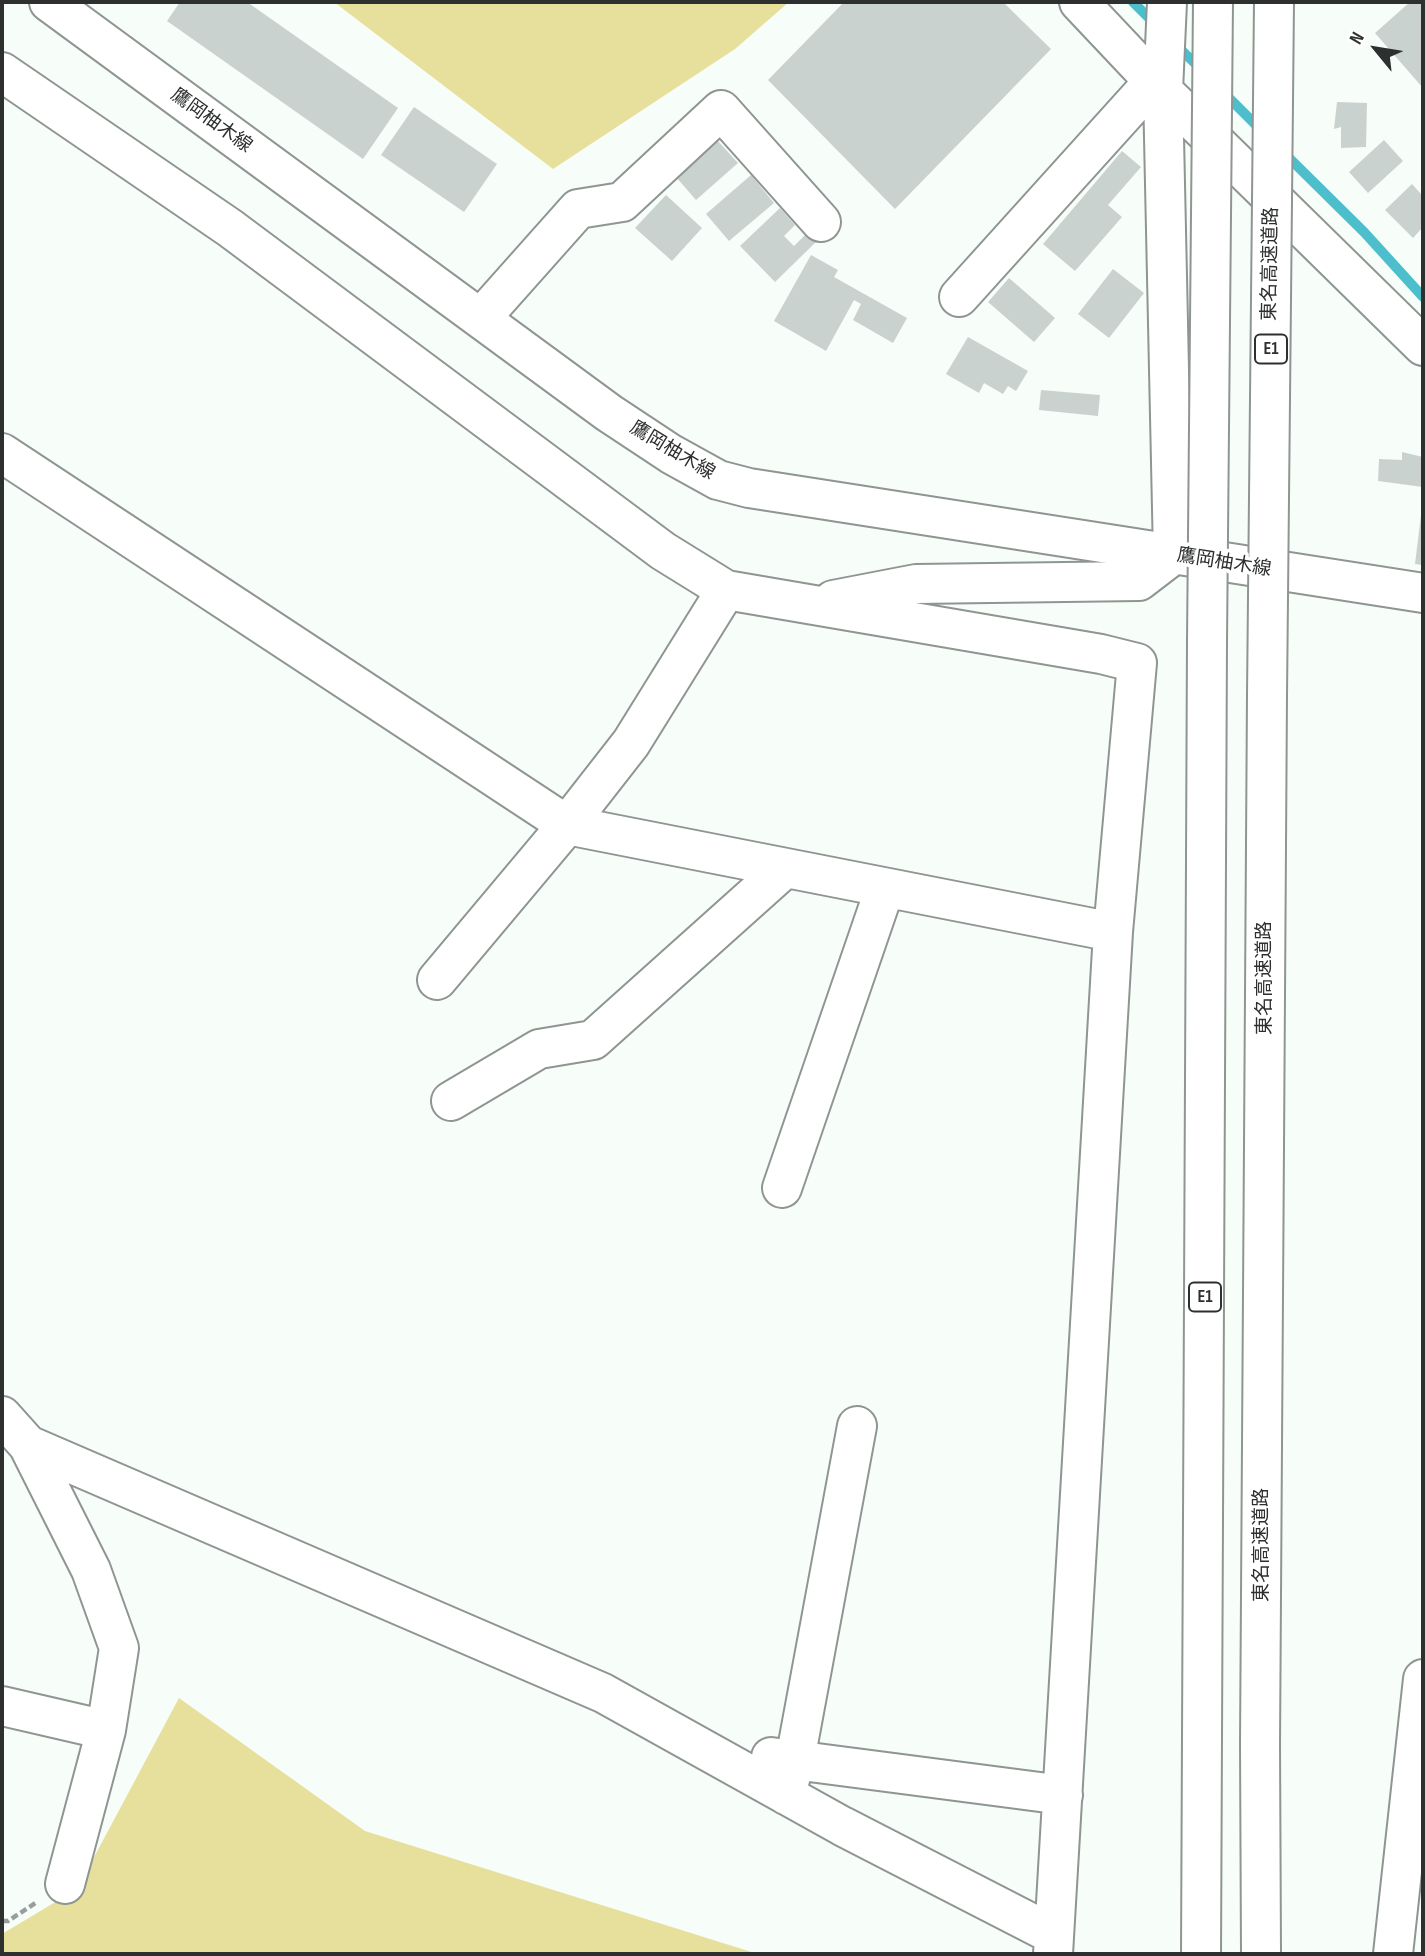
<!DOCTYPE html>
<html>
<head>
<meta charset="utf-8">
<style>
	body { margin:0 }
	#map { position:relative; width:1425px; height:1956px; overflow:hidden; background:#f7fdf8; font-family:"Sofia Sans Condensed",sans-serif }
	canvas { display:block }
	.frame { position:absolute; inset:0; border:4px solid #2d302e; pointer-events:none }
	.north { position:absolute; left:1341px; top:14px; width:70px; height:70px; -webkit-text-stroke:5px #fff; paint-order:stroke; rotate:300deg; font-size:19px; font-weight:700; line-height:28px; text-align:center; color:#2d302e }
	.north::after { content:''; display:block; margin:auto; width:24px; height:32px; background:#2d302e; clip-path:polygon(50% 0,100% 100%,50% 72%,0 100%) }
</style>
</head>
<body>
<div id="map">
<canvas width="1425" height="1956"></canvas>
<div class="frame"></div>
<div class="north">N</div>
</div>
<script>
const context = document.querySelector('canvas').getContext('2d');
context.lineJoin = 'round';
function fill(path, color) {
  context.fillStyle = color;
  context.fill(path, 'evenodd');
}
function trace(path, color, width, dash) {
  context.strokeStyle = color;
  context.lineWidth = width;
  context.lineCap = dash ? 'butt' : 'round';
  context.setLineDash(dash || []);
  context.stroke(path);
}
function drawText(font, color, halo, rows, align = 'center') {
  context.font = font + ' "Sofia Sans Condensed","Noto Sans JP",sans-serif';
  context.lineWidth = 7;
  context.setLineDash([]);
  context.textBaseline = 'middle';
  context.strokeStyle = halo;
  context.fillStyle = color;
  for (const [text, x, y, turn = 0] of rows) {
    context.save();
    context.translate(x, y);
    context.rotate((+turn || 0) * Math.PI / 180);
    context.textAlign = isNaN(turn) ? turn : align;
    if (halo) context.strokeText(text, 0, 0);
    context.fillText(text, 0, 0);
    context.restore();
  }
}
fill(new Path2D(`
	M334,2H789L735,49L553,169Z
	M179,1698L365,1831L758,1954H2V1934L77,1889Z`), '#e7e09d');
trace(new Path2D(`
	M1133,2L1155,24
	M1175,44L1202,70
	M1222,91L1261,130
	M1284,153L1364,232L1423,297`), '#4dbfcc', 10);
fill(new Path2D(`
	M180,2H247L398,108L363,159L167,21Z
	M844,2H1003L1051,49L895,209L768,80Z
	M1410,2H1423V88L1375,33Z
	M1337,102L1367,103L1366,147L1341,148V127L1334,129Z
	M414,107L497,164L464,212L381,155Z
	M717,140L738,163L696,200L676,177Z
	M1384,140L1403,161L1368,193L1349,172Z
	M1122,151L1141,167L1108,205L1122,217L1075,271L1043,244Z
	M751,175L774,203L729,241L706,214Z
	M1412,184L1421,194L1423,191V227L1413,238L1385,210Z
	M666,195L702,228L672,261L635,228Z
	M780,208L795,225L784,236L794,246L805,235L816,242L775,282L740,246Z
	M811,255L838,270L834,277L907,318L893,343L853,320L861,304L854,300L826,351L774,321Z
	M1113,269L1144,293L1109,338L1078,314Z
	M1009,278L1055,318L1034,342L988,302Z
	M968,337L1028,371L1016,391L1008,386L1003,394L984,383L979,393L946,374Z
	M1041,390L1100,395L1098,416L1039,410Z
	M1402,452L1423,457V487L1378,481L1379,459L1402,460Z
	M1422,507H1423V565L1415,564Z`), '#cad2d0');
const minor = new Path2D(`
	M1079,2L1163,91L1423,346
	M2,72L230,228L663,551L726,590L1101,654L1137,663L1113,932L1053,1954
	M959,297L1154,81
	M481,318L578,209L622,202L721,110L821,222
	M2,453L567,825L1113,932
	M833,600L916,584L1139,581L1173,555L1163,91L1167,2
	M437,980L567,825L631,743L726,590
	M451,1101L539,1049L593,1040L785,868
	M782,1188L885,888
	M2,1416L28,1445L91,1570L119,1648L106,1730L65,1884
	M28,1445L603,1693L842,1826L1054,1935
	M2,1706L106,1730
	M771,1757L1063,1795
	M786,1795L795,1760L857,1426
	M1393,1954L1423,1679`);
const major = new Path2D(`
	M49,2L609,413L671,454L718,480L749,488L1423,593`);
const highway = new Path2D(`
	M1201,1954L1207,641
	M1261,1954L1260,1743L1267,695`);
trace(minor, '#8f9591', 42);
trace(major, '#8f9591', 42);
trace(highway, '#8f9591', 42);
trace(new Path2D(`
	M2,1921H8L37,1902`), '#999e9a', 4.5, [7, 3.5]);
trace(minor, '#fff', 38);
trace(major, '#fff', 38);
trace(highway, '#fff', 38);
const highwayBridge = new Path2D(`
	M1207,641L1213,2
	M1267,695L1274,2`);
trace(highwayBridge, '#8f9591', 42, []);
trace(highwayBridge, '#fff', 38);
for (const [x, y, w] of [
	[1271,349,32],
	[1205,1297,32]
]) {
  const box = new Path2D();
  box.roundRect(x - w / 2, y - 14.5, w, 29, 5);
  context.fillStyle = '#fff';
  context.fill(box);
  trace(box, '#2d302e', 2);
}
drawText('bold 18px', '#2d302e', null, [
	["E1",1271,349],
	["E1",1205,1297]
]);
drawText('19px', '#2d302e', '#fff', [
	["鷹岡柚木線",211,121,36],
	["東名高速道路",1271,264,-89],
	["鷹岡柚木線",672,451,31],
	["鷹岡柚木線",1224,563,9],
	["東名高速道路",1265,978,-90],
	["東名高速道路",1262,1545,-90]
]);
</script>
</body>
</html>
